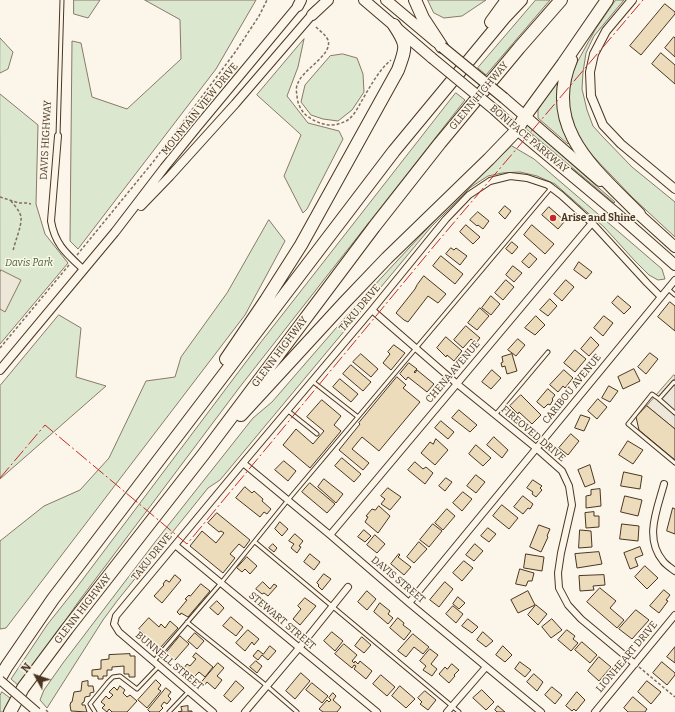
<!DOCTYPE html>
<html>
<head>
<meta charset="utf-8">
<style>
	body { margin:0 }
	#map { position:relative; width:675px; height:712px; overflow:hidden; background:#fbf6e9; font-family:Bitter,serif }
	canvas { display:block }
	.north { position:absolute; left:16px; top:656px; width:40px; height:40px; -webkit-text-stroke:3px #fbf6e9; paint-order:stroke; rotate:310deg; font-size:11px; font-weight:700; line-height:16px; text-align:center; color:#4a3520 }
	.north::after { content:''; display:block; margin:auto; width:14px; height:18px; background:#4a3520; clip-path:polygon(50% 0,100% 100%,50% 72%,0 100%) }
</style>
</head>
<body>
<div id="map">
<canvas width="675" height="712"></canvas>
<div class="north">N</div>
</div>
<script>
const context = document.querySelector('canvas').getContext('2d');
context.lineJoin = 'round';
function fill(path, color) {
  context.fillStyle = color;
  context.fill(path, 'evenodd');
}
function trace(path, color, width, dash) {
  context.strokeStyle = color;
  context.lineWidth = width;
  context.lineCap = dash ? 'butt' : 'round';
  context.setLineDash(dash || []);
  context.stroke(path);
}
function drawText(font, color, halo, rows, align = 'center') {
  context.font = font + ' Bitter,serif';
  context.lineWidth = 3;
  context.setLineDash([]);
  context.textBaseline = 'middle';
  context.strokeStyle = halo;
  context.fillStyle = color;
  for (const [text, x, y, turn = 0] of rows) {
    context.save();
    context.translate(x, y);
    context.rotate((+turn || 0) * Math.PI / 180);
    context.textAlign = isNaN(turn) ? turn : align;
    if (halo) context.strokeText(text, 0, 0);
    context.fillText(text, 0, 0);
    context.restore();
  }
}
const green = new Path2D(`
	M74,0H100L88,18L74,14Z
	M145,0H256L216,69L78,249L70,241L72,41L81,43L92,97L127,109L181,59L180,20Z
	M428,0H486L462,16L444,18L434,13Z
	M536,0H550L486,75L478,68Z
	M616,0H624L594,36L586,53L583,72L582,89L587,110L593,126L602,136L632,167L675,202V237L633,198L588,151L580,138L570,118L568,105V91L574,68L595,30Z
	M0,38L13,52L8,69L0,73Z
	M304,39L298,67L287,96L308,123L339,131L343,139L307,209L303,213L284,176L301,135L298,132L257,95Z
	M343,54L357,58L363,74L364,92L352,110L338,121L323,119L311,115L301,102L305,85L330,56Z
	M558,80L560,81L559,107L563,130L570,142L568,144L538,118V110Z
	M456,93L465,100L239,388L79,601L19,686L11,679L47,625L77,587L261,342Z
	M0,94L38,125L36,204L45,234L68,263L0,344Z
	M528,126L615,202L614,203L525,128V127Z
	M512,146L534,159L662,269L665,279L658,280L649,275L635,261L604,227L555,184L537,176L520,172L502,173L488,176L471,187L431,227L220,480L208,488L117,601L103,620L47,708L40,700L44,690L63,663L155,542L253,418L272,402L356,305L423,233L451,203Z
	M269,220L285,241L245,315L6,628L0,629V541L44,506L80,490L109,458L146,381L175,377L181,357L227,293Z
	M59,315L81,328L76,377L106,386L0,479V386Z
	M2,692L10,698L3,712H0V696Z`);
fill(green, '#dce7d0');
trace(green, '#887966', 1);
const parking = new Path2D(`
	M1,270L21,280L5,312L0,309V273Z
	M674,375L675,376V429L647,406Z`);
fill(parking, '#ede7d9');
trace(parking, '#887966', 1);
const building = new Path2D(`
	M665,4L675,12V14L641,55L630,46Z
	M674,37L675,38V57L665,48Z
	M661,53L675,65V84L652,64Z
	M505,206L511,211L505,219L499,213Z
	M549,207L565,221L558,229L542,215Z
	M478,212L489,221L483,229L478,225L477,226L470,220Z
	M466,225L480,237L473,244L460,232Z
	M532,225L554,244L545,254L524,235Z
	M512,242L518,247L512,254L506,249Z
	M451,248L454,250L456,248L467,256L460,265L446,254Z
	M530,253L537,259L529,268L522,262Z
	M441,256L463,274L455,284L433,266Z
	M579,262L592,272L586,279L574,270Z
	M513,266L522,273L514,282L506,275Z
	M424,276L446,294L438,303L428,296L408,322L404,320L396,313L415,289L417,285Z
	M506,280L514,287L503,300L495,293Z
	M566,280L574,287L562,301L554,294Z
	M491,296L500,304L491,315L482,308Z
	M618,296L631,307L624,314L612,303Z
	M550,299L557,306L548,316L540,310Z
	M670,302L675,306V331L658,317Z
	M480,308L489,316L477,330L468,323Z
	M536,316L545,325L535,335L525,328Z
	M604,316L613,323L603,336L594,328Z
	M466,326L480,338L476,343L471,339L463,348L454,340Z
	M446,337L462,351L454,361L447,355L446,357L437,348Z
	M591,337L599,345L589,356L581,349Z
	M518,339L525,345L516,356L508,350Z
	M394,345L405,353L391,370L383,363L390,354L388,352Z
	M575,350L586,359L575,372L564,363Z
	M650,353L658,359L646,374L638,367Z
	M361,354L378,369L371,377L353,362Z
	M512,354L517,371L507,374L505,366L502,367L501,363L503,362L502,357Z
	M409,363L417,369L414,372L415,373L417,370L434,384L427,392L408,377L406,380L400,374Z
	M351,365L371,382L363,391L343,374Z
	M634,369L640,381L623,389L618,377Z
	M492,370L501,378L491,389L482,382Z
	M564,370L573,378L565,388L563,386L558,392L550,385Z
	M397,377L406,385L403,388L420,402L379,451L362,437L352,449L369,463L363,470L339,450L360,424L359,423Z
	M340,379L358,394L351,402L333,387Z
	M609,386L618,391L610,402L602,398Z
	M548,389L555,395L552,399L553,400L550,405L548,404L544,408L537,402Z
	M521,395L541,415L532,424L519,412L518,414L510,406Z
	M598,399L607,407L597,419L588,411Z
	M322,400L341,416L334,425L341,431L310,468L283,445L296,429L313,444L324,431L307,417Z
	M647,406L675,429V460L639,430L636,417Z
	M459,410L477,425L470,432L452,418Z
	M581,415L590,418L584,431L575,428Z
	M441,421L454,432L448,439L435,428Z
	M571,434L579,441L568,455L559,448Z
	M494,437L508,450L502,458L487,445Z
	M436,439L448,450L435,465L421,453L430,442L433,444Z
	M628,441L643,450L633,464L619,455Z
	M476,445L491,458L483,466L469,454Z
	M342,458L361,474L354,482L335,466Z
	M284,461L296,471L288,481L275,470Z
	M415,462L423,469L426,467L433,473L425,484L408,470Z
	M590,465L595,483L585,487L578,470Z
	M624,472L642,476L640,489L621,486Z
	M476,475L485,482L476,493L467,486Z
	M446,478L452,482L445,491L439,486Z
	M324,479L343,494L336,503L318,487Z
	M533,480L542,486L540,488L542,490L536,497L532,494L533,492L527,488Z
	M310,483L335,504L327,513L302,492Z
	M245,487L252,493L254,491L263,499L262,501L271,509L267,514L264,512L260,517L236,498Z
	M388,488L401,497L390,510L381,504L385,499L381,496Z
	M600,489L601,506L586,508V496L591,495V490Z
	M463,492L472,499L462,511L453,503Z
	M523,496L533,504L530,509L528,508L523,514L514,507Z
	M625,496L642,500L638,516L621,512Z
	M502,505L518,518L509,529L493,516Z
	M379,506L390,516L378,533L365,522L368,517L366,516L372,509L375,510Z
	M673,508L675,509V534L667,531Z
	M447,509L455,516L443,530L435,523Z
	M594,512V516H599V527L586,528L585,513Z
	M217,513L250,540L244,548L239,544L230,554L235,558L223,573L190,546L202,531L216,543L224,533L221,531L219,532L208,523Z
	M280,522L288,529L282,536L275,529Z
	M433,524L442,531L429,547L420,540Z
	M622,524L639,526L638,541L620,539Z
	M539,525L550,529L547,536L548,537L541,552L530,547Z
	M488,528L496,534L489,542L481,536Z
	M364,530L371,536L365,542L358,537Z
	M580,530L591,531L592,547L579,548Z
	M295,534L303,541L299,546L301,547L297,553L291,548L294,544L289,541Z
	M375,535L385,544L377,553L367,545Z
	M419,542L427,549L414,563L407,557Z
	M273,544L277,548L274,552L269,548Z
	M475,544L483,551L474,561L466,555Z
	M640,547L643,555L635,558L638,566L630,569L624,553Z
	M599,552L602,564L577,568L575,554Z
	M310,554L320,562L314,570L304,562Z
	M399,554L400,555L398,557L411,567L404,575L391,564Z
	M526,554L544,557L542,571L524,568Z
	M247,557L257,566L250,574L245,569L242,572L237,568Z
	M464,561L473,568L462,581L453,573Z
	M645,566L658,578L647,589L635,577Z
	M520,569L534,573L532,581H528L526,586L516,584Z
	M324,574L331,579L322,590L318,586L319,585L317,583Z
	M175,575L181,580L162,603L154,596L164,585L163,584L166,580L169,582Z
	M604,575L605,585L593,586L594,590L580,591L579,576Z
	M263,582L270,589L274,584L277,586L268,596L264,593L262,594L256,589Z
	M445,582L453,589L439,607L430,600Z
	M201,584L210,591L188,617L181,613L180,615L177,612L187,600L185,599L189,595L190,596Z
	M600,588L616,601L610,608L624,620L617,628L587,602Z
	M664,590L670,595L666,600L668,601L659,613L650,606Z
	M367,591L376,599L367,610L358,602Z
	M528,591L535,605L518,613L511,600Z
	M458,597L465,603L459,609L453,604Z
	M305,598L316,606L300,625L293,619L301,609L298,606Z
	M217,601L224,608L218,615L210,608Z
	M380,603L390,611L388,614L393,618L388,624L374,612Z
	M536,605L547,614L538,625L528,615Z
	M453,606L463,614L456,623L446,614Z
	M636,610L649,620L632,639L619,629Z
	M231,617L243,627L236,636L223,626Z
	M149,618L159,627L161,624L165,628L170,621L178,628L160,648L139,629Z
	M398,618L404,623L403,625L411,631L404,640L390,628Z
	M468,619L478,627L472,633L462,626Z
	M552,619L562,630L551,638L542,627Z
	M248,630L259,639L254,645L252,642L245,651L236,643Z
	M567,630L575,636L573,639L578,643L571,651L558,640Z
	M332,632L343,641L335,651L324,641Z
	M483,632L493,641L486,647L477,640Z
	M195,633L204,641L197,649L188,641Z
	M413,634L429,647L423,654L414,647L406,657L398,651Z
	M180,636L189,644L175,660L166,653Z
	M362,637L371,645L364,653L355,646Z
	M582,642L597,655L590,663L575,650Z
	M344,644L357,655L352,661L354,663L355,661L358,664L360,661L372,671L366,679L354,669L356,666L354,665L352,668L335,654Z
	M270,646L276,651L268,660L262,655L258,660L253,656L258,650L263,654Z
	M503,646L512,655L505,662L496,655Z
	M675,647V663L667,657Z
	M430,649L438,655L431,664L437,669L432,676L423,670L426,666L420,661Z
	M196,653L213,667L205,677L199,672L194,677L184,668L187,664L190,666L196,659L193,657Z
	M130,654V656H135V677H129V674H124V666L112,667V670H107V676H103V679H98V676H92V670L101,669V660L109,659V655Z
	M599,657L611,667L599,681L588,671Z
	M256,661L262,666L257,673L250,667Z
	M520,662L531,670L525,677L515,669Z
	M662,662L675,673V675L667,685L653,673Z
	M218,663L224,668L217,676L222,680L215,689L207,682L204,686L201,683Z
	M452,664L459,670L454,675L455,676L449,683L439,674L445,667L447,669Z
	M301,673L310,681L295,699L286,691Z
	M534,674L543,682L537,691L527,682Z
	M381,675L395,687L387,696L373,684Z
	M156,680L161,685L158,689L161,691L147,708L138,700Z
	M88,681V686H93L94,692L90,693V696L85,697L84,702L82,703V705H85L87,712L71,711L70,705L71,702H72L74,692L81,691L82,682Z
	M236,681L244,688L231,702L224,696Z
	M647,681L661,692L651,704L638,692Z
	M312,683L328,696L322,703L306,690Z
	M120,686L125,690L123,693L127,697L130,695L137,701L127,712H112L109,709L107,712L102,708L105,705L101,702L106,696L109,699L113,695L109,692L114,687L117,690Z
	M400,686L415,699L406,708L392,696Z
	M552,687L562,695L555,704L545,695Z
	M166,688L171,692L168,696L171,699L167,704L164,702L161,706L163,708L159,712H150L148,710Z
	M482,690L494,702L486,710L473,698Z
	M425,691L436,700L428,710L420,704L422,702L418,698Z
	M577,692L585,700L576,711L574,709L572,711L566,706Z
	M333,693L336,696L333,700L341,707L337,712H323L319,709L327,700L329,702L331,700L329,698Z
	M633,697L647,709L645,712H628L624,708Z
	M188,706V711H192V712H178L182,711L181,707Z
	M498,706L505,712H497L495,710Z`);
fill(building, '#ecdcbc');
trace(building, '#4a3520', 1);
const service = new Path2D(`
	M58,136L62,0
	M668,289L675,295
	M312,381L358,417
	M675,383L674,382L659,399L675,413
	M659,399L652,394L628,424L675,463
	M287,410L317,434
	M495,415L548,352
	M255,542L459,712
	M187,622L267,686L297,712
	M154,661L221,583L288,500L551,188
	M95,712L90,704L108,682L113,677L120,676L137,689L159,666
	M169,712L189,691`);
const minor = new Path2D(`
	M58,136L51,221C55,245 67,254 84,270
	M372,310L456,383L536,448L562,471L569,486L572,505L561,553L558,573L559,588L568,605L581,619L635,664
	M243,463L330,535L409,603L541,712
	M664,484C657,510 644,538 663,561C666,565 671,568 675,571
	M330,535L592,223
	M175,545L377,712
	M409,603L675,280
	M213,712L119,632L114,624L116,616L243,463L372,310L446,219L469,195L490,181L510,176L527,178L548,185L561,195L592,223L647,283L661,297
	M245,712L299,648L348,587
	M447,712L486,667
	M595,712L675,615`);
const tertiary = new Path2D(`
	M632,0L606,31L594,54L590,72L591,96L603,125L621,144L675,189
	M141,206L170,176L235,104L316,10
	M0,370L115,232L164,168L198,126L301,2`);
const primary = new Path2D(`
	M364,0L432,58
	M386,0L436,42
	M298,6L301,0
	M312,15L328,0
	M504,98L600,181
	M496,111L517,130L615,212L675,265
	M633,209L675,247`);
const motorway = new Path2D(`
	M415,0L423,18L442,47
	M491,22L507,0
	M571,60C542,129 596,170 639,214
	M226,359L266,300L301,245L398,70C406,47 408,46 394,25
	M241,415L344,303L387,258L489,159L517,130L525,116L563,64L607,0
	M0,678L7,666L53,599L394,151L504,18L521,0
	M10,712L23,688L67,629L203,455L374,227L440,143L519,48L561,0`);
trace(service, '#4a3520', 5);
trace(minor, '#4a3520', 8);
trace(tertiary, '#4a3520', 10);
trace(primary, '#4a3520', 12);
trace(motorway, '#4a3520', 14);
trace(new Path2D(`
	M316,27C320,31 325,34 328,40C333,55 303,69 298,83C296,86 296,91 297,95C297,103 301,111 307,116C317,123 329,128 341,123C344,122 347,121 349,119C354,115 358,108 361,102C370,87 378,71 391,60
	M0,197L19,203H27L31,204
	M11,201C14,205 20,211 21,217C22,226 15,241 13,251
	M77,255L153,162L236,51L259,16L267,0
	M0,348L69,265
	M639,667L675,697
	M46,710L48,712`), '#7f6f5c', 1.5, [3, 2]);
trace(service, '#fbf6e9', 3);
trace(minor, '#fbf6e9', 6);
trace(tertiary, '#fbf6e9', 8);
trace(primary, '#fbf6e9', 10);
trace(motorway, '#fbf6e9', 12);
const tertiaryBridge = new Path2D(`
	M0,680L37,712`);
const primaryBridge = new Path2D(`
	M442,47L504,98
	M432,58L496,111`);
trace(tertiaryBridge, '#4a3520', 10, []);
trace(primaryBridge, '#4a3520', 12, []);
trace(tertiaryBridge, '#fbf6e9', 8);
trace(primaryBridge, '#fbf6e9', 10);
trace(new Path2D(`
	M0,478L45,425L187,544L434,246L643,0`), '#c62828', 1, [14, 3, 2, 3]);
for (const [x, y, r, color] of [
	[553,218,4,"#c62828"]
]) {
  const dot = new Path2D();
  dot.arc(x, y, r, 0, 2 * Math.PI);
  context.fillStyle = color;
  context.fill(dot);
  trace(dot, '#fbf6e9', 1.5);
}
drawText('10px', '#4a3520', '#fbf6e9', [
	["GLENN HIGHWAY",479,96,-50],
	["MOUNTAIN VIEW DRIVE",200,109,-51],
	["BONIFACE PARKWAY",529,139,40],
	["DAVIS HIGHWAY",46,140,-87],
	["TAKU DRIVE",360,308,-50],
	["GLENN HIGHWAY",280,352,-53],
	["CHENA AVENUE",453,372,-50],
	["CARIBOU AVENUE",572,389,-51],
	["FIREOVED DRIVE",533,434,40],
	["TAKU DRIVE",152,557,-51],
	["DAVIS STREET",398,580,40],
	["GLENN HIGHWAY",83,609,-52],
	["STEWART STREET",282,621,40],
	["LIONHEART DRIVE",627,657,-50],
	["BUNNELL STREET",169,661,40]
]);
drawText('bold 10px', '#4a3520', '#fbf6e9', [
	["Arise and Shine",561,218]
], 'left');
drawText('italic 10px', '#436837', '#fbf6e9', [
	["Davis Park",29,263]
]);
</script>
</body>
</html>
